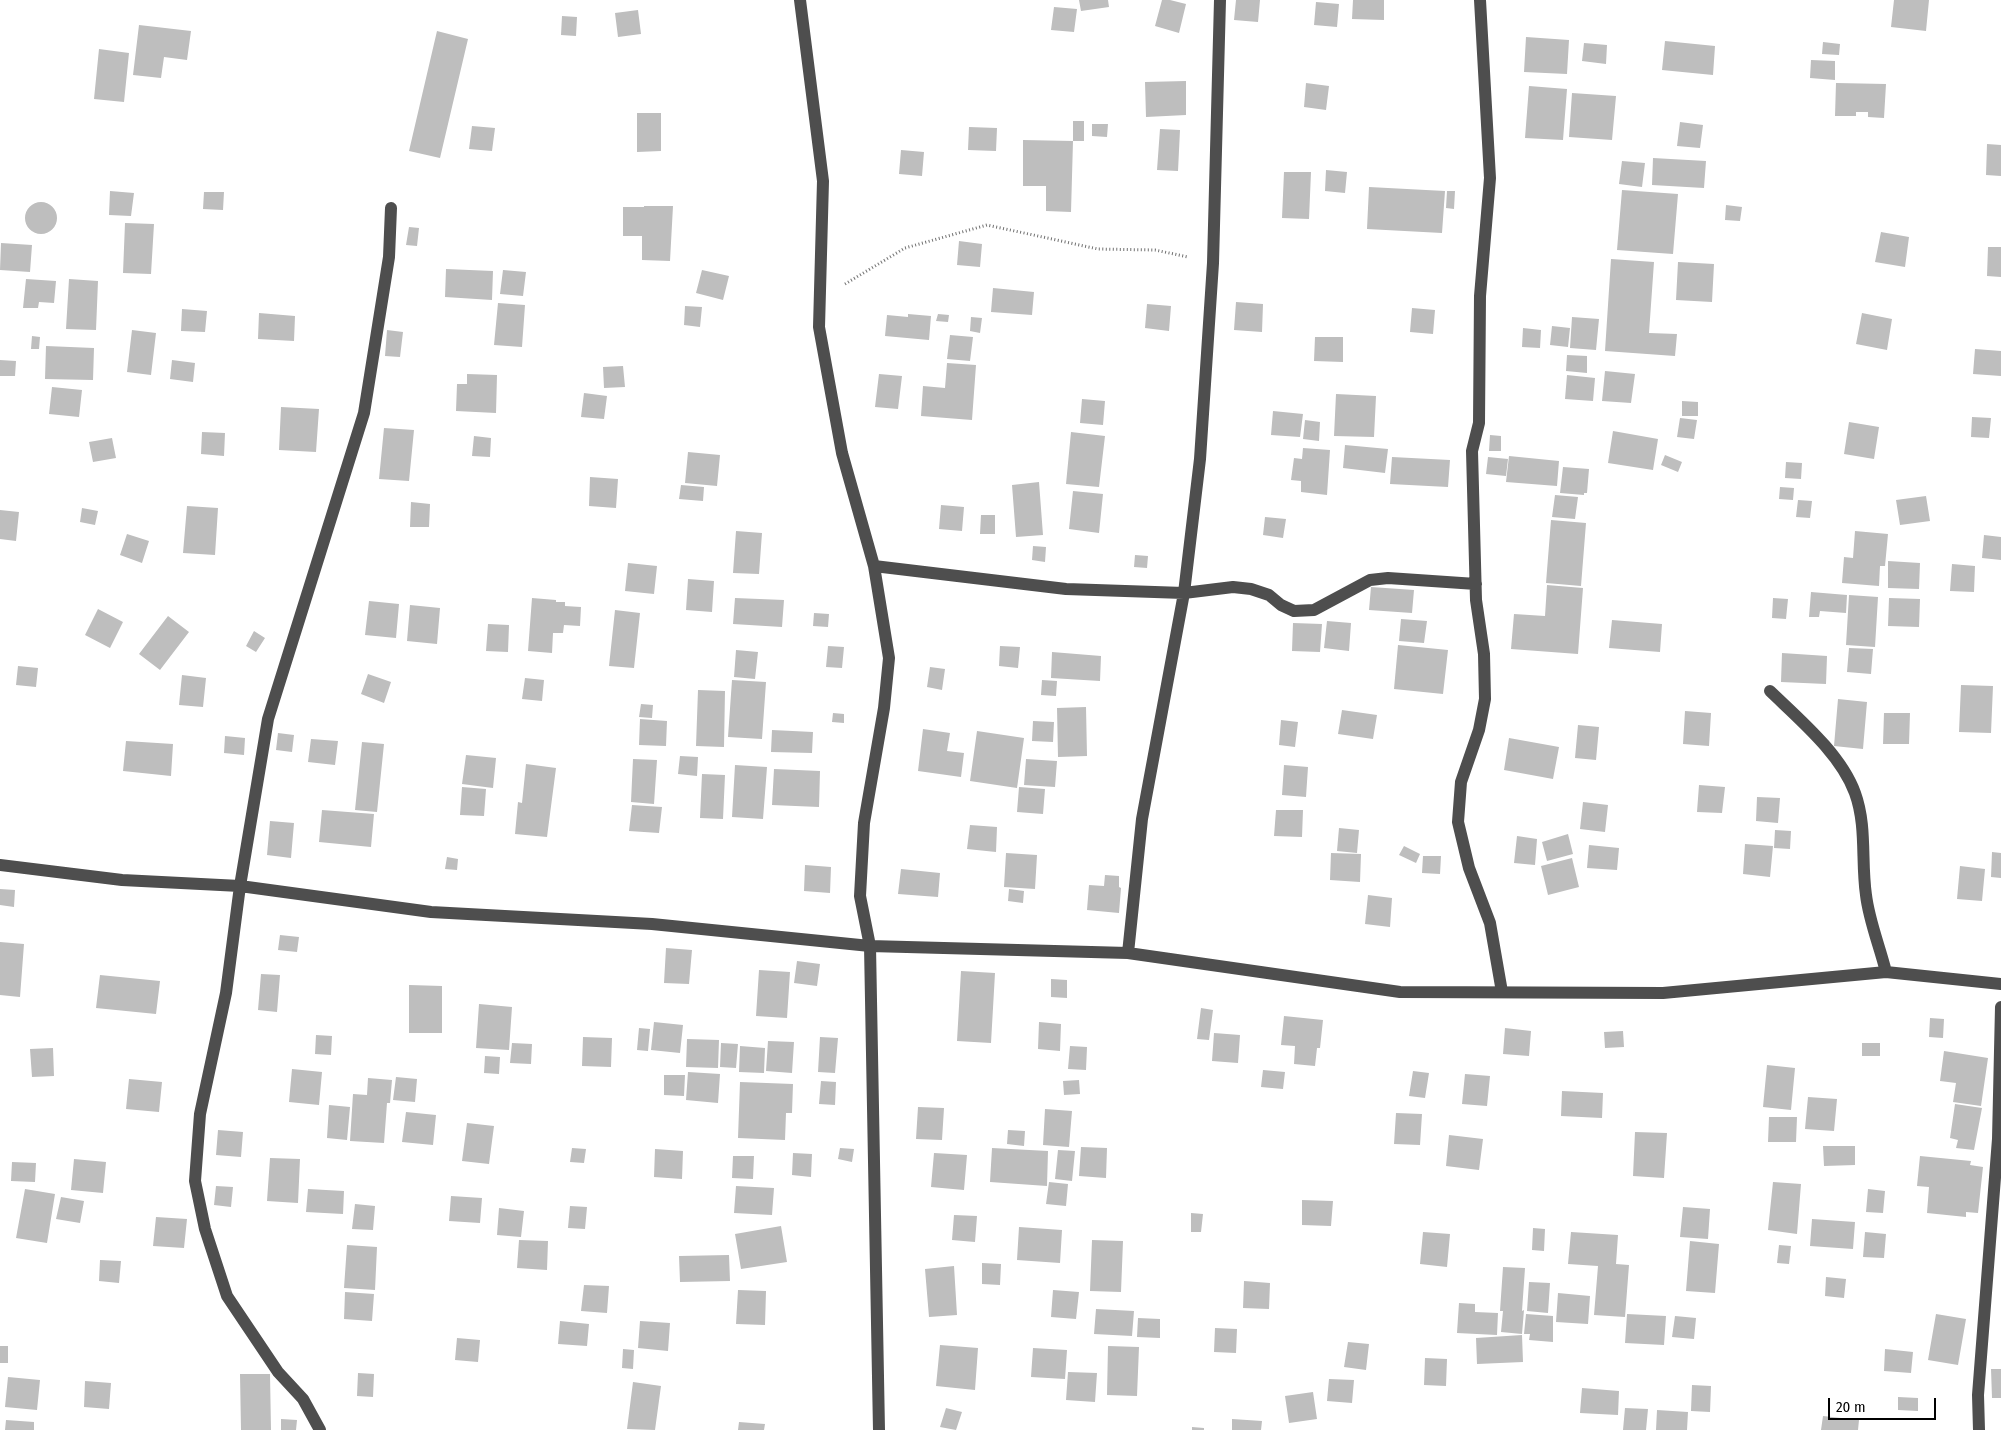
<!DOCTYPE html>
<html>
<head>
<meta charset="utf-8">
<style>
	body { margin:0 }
	#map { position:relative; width:2001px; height:1430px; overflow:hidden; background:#fff; font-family:"Fira Sans Condensed",sans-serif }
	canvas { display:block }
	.scale { position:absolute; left:1828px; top:1398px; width:108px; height:22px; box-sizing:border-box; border:2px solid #000; border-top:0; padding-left:6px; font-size:15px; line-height:18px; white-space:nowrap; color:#000; -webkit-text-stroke:4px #fff; paint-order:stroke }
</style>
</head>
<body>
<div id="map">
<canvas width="2001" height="1430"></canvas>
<div class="scale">20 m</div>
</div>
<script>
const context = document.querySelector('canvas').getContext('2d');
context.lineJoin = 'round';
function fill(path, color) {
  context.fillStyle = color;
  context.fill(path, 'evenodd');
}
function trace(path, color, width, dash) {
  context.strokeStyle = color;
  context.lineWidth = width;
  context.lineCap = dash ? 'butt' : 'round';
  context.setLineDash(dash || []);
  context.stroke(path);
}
fill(new Path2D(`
	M1079,0H1108L1109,7L1081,11Z
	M1162,0H1170L1186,4L1179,33L1155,26Z
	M1236,0H1260L1258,22L1234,20Z
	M1353,0H1384V20L1352,19Z
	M1894,0H1929L1926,31L1891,27Z
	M1316,2L1339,4L1337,27L1314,25Z
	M1054,7L1077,9L1074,32L1051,30Z
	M638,10L641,34L618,37L615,13Z
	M562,16L577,17L576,36L561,35Z
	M139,25L191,31L187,60L164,57L161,78L133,75Z
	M437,31L468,39L440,158L409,151Z
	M1526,37L1569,40L1567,74L1524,72Z
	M1665,41L1715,46L1713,75L1662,70Z
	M1823,42L1840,44L1839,55L1822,54Z
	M1584,43L1607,45L1606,64L1582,61Z
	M99,49L129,53L124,102L94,99Z
	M1811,60L1835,61V80L1810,78Z
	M1186,81V115L1146,117L1145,82Z
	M1306,83L1329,86L1326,110L1304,107Z
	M1836,83L1886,84L1884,118L1868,117V112H1856V116H1835Z
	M1529,86L1567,89L1563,140L1525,138Z
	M1572,93L1616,96L1612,140L1569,137Z
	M637,113H661V151L637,152Z
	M1073,121H1084V141H1073Z
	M1680,122L1703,125L1700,148L1677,146Z
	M1092,124H1108L1107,137L1092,136Z
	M472,126L495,128L492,151L469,149Z
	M969,127L997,128L996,151L968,150Z
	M1160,129L1180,130L1178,171L1157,170Z
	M1023,140L1073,141L1071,212L1046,211V186H1023Z
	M1987,144L2001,145V176L1986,175Z
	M901,150L924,152L922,176L899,174Z
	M1653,158L1706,161L1704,188L1652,185Z
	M1622,161L1645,163L1642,187L1619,184Z
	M1326,170L1347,172L1345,193L1325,191Z
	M1284,172H1311L1309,219L1282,218Z
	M1369,187L1445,191L1442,233L1367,229Z
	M1622,190L1678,194L1673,254L1617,250Z
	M110,191L134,193L131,216L109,215Z
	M1447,191H1455L1454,209L1446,208Z
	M204,192H224L223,210L203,209Z
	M25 218a16 16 0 1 1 32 0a16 16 0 1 1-32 0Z
	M1726,205L1742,207L1740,221L1725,220Z
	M644,206H673L670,261L642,260V236H623V207H644Z
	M125,223L154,224L151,274L123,273Z
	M409,227L419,228L417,246L406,245Z
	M1881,232L1909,237L1905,267L1875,262Z
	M959,241L982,244L980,267L957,265Z
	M1,243L32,245L30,272L0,270Z
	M1988,247H2001V277L1987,276Z
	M1611,259L1654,262L1649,333L1677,334L1675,356L1605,351Z
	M1678,262L1714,264L1712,302L1676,300Z
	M446,269L493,271L492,300L445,297Z
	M503,270L526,272L523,296L500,294Z
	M702,270L729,276L723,300L696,293Z
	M26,279L56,281L54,303L39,302L38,308H23Z
	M69,279L98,281L96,330L66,329Z
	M993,288L1034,292L1032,315L991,312Z
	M1236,302L1263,304L1262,332L1234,330Z
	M498,303L525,305L522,347L494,345Z
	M1147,304L1171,306L1169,331L1145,328Z
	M685,306L702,307L700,327L684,325Z
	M1412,308L1435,310L1433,334L1410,332Z
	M182,309L207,311L205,332L181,331Z
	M259,313L295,316L294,341L258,339Z
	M1862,313L1892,319L1887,350L1856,344Z
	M908,314L931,316L929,340L885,336L887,315L908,317Z
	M938,314L949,315L948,322L936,321Z
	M971,317L982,318L980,333L970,331Z
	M1572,317L1599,319L1596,350L1570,348Z
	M1552,326L1570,328L1568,347L1550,345Z
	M1523,328L1541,330L1540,348L1522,347Z
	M132,330L156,333L151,375L127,372Z
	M387,330L403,332L400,357L385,356Z
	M950,335L973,337L970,361L947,359Z
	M32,336L40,337L39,349H31Z
	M1315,337H1343V362L1314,361Z
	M46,346L94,348L93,380L45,379Z
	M1975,349L2001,351V376L1973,374Z
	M1567,355L1587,356V373L1566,371Z
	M0,360L16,361L15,376H0Z
	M172,360L195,363L193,382L170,379Z
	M947,363L976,365L972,420L921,416L923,386L945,388Z
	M623,366L625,387L604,388L603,367Z
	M1605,371L1635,374L1631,403L1602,401Z
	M467,374L497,375L496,413L456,411L457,384H467Z
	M879,374L902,376L898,409L875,407Z
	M1567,375L1595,378L1593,401L1565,399Z
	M52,387L82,390L79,417L49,414Z
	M584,393L607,396L604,419L581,417Z
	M1336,394L1376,396L1374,437L1334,436Z
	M1082,399L1105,401L1103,425L1080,423Z
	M1682,401L1698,402V416H1682Z
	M281,407L319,409L316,452L279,450Z
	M1273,411L1303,414L1300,437L1271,435Z
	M1972,417L1991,418L1989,438L1971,437Z
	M1680,418L1697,420L1694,439L1677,437Z
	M1305,420L1320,422L1319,441L1303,439Z
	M1849,422L1879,427L1874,459L1844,454Z
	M384,428L414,430L409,481L379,479Z
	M1613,431L1658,439L1653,470L1608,463Z
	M202,432L225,433L224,456L201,454Z
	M1071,432L1105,436L1099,487L1066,484Z
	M1490,435L1501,436V451H1489Z
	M474,436L491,438L490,457L472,456Z
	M112,438L116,458L93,462L89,442Z
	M1345,445L1388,449L1385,473L1343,468Z
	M1303,448L1330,450L1327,495L1301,492V481L1291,480L1294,458L1302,459Z
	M688,452L720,455L717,486L685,483Z
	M1665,455L1682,462L1678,472L1661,465Z
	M1509,456L1559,461L1557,486L1506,482Z
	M1392,457L1450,460L1448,487L1390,484Z
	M1488,457L1508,459L1506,476L1486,474Z
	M1786,462L1802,463L1801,479L1785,478Z
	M1563,467L1589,469L1587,493H1584V495L1560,493Z
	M590,477L618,479L616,508L589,506Z
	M1039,482L1043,535L1016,537L1012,485Z
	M681,485L704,487L703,501L679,499Z
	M1780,487L1794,488L1793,500L1779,499Z
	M1073,491L1103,494L1099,533L1069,529Z
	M1555,495L1578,497L1575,519L1552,517Z
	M1926,496L1930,521L1900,525L1896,500Z
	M1798,500L1812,501L1810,518L1796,517Z
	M411,502L430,504L429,527H410Z
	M941,505L964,507L962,531L939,529Z
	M187,506L218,508L215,555L183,553Z
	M82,508L98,511L95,525L80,522Z
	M0,510L19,512L16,541L0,539Z
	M981,515H995V534H980Z
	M1265,517L1286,519L1283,538L1263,535Z
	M1551,520L1586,523L1581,586L1546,583Z
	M736,531L762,533L759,574L733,573Z
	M1855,531L1888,534L1885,566H1880L1879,586L1842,583L1844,557L1853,558Z
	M127,534L149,541L142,563L120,555Z
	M1984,535L2001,537V560L1982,558Z
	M1033,546L1046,547L1045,562L1032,560Z
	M1135,555L1148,556L1147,568L1134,567Z
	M1888,561L1920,563L1919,589L1888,588Z
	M628,563L657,566L654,594L625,591Z
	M1952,564L1975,566L1974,592L1950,591Z
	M688,579L714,581L712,612L686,610Z
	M1547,585L1583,588L1578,654L1511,649L1514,614L1545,616Z
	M1371,587L1414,590L1412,613L1369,610Z
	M1811,592L1847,595L1846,613L1820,611L1819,617H1809Z
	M1849,595L1878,597L1875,647L1846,645Z
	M532,598L556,600V602H565V606L581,607L580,626L564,625L563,633H553L552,653L528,651Z
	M735,598L784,600L782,627L733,624Z
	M1773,598L1788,599L1786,619L1772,618Z
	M1889,598L1920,599L1919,627L1888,626Z
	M369,601L399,604L396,638L365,635Z
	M410,605L440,608L437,644L407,641Z
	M98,609L123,622L110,648L85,635Z
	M615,610L640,613L634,668L609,666Z
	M814,613L829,614L828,627L813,626Z
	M168,616L189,632L160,670L139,654Z
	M1401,619L1427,621L1424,643L1399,641Z
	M1612,620L1662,624L1660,652L1609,648Z
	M1327,621L1351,623L1349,651L1324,648Z
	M1293,623L1322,624L1320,652L1292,651Z
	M488,624L509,625L508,652L486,651Z
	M254,631L265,638L256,652L246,646Z
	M1398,645L1448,650L1443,694L1394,689Z
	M828,646L844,647L842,668L826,667Z
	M1000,646L1020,647L1018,668L999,666Z
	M1849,648L1873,649L1871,674L1847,672Z
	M736,650L758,652L755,679L734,677Z
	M1052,652L1101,656L1100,681L1051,678Z
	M1782,653L1827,656L1826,684L1781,682Z
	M18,666L38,668L36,687L16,685Z
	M930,667L945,669L942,690L927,687Z
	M368,674L391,682L384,703L361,694Z
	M182,675L206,678L203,707L179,705Z
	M525,678L544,680L542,701L522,699Z
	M732,680L766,682L762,739L728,737Z
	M1042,680L1057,681L1056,696L1041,695Z
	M1961,685L1993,686L1991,733L1959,732Z
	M698,690L725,691L724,747L696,746Z
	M1838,699L1867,702L1863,749L1834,746Z
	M641,704L653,705L652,718L639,717Z
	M1086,707L1087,756L1058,757L1057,708Z
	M1342,710L1377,715L1373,739L1338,734Z
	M1685,711L1711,713L1709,746L1683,744Z
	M833,713L844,714V723L832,722Z
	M1884,713H1910L1909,744H1883Z
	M640,719L667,721L666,746L639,745Z
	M1281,720L1298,722L1295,747L1279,745Z
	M1033,721L1054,722L1053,742L1032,741Z
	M1578,725L1599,727L1596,760L1575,758Z
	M923,729L950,733L947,751L964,753L961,777L918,771Z
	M772,730L813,732L812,753L771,752Z
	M977,731L1024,738L1017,788L970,781Z
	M278,733L294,735L292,752L276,750Z
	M225,736L245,738L244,755L224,753Z
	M1509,738L1559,747L1553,779L1504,770Z
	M311,739L338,741L335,765L308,762Z
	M126,741L173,744L171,776L123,771Z
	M362,742L384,744L377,812L355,810Z
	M466,755L496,758L493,788L462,784Z
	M680,756L698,757L697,776L678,774Z
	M633,759L657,760L654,804L631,802Z
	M1026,759L1057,761L1055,787L1024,785Z
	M526,764L556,768L547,837L515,834L518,802L522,803Z
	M735,765L767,767L763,819L732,817Z
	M1284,765L1308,767L1306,797L1282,795Z
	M774,769L820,771L819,807L772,805Z
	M702,774L725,775L723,819L700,818Z
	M1699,785L1725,787L1722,813L1697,812Z
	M462,787L486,789L484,816L460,815Z
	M1019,787L1045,789L1043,814L1017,812Z
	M1757,797L1780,798L1778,823L1756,821Z
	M1583,802L1608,805L1605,832L1580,829Z
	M632,805L662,807L659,833L629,831Z
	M322,810L374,814L371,847L319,842Z
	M1276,810H1303L1302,837L1274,836Z
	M270,821L294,823L291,858L267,855Z
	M970,825L997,827L996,852L967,849Z
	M1339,828L1359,830L1357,853L1337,851Z
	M1775,830L1791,831L1790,849L1774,848Z
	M1568,834L1573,854L1547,861L1542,842Z
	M1517,836L1537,839L1535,865L1514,863Z
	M1745,844L1773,846L1770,877L1743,874Z
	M1589,845L1619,848L1617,870L1587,868Z
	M1404,846L1420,854L1416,863L1399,855Z
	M1992,852L2001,853V878L1991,877Z
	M1006,853L1037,855L1035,889L1004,887Z
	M1331,853L1361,854L1360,882L1330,880Z
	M1423,856H1441L1440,874L1422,873Z
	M447,857L458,859L457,870L445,869Z
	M1572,858L1579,887L1548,895L1541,866Z
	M805,865L831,867L830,893L804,891Z
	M1960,866L1985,869L1982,901L1957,899Z
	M901,869L940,873L938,897L898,894Z
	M1105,875L1119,876V887L1121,888L1119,913L1087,910L1089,885L1104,886Z
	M0,889L15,890L14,907L0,905Z
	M1009,889L1024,891L1023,903L1008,901Z
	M1368,895L1392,898L1390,927L1365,924Z
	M280,935L299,937L297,952L278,950Z
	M0,942L24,944L20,997L0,995Z
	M666,948L692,950L689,984L664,983Z
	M797,961L820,964L817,986L794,983Z
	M759,970L790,972L787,1018L756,1016Z
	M961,971L995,973L991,1043L957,1041Z
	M261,974L280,975L277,1012L258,1010Z
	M100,975L160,981L156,1014L96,1008Z
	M1051,979L1067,980V998L1051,997Z
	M409,985L442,986V1033H409Z
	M479,1004L512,1007L509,1050L476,1048Z
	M1201,1008L1213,1010L1209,1040L1197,1039Z
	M1284,1016L1323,1020L1320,1048H1317L1315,1066L1294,1064L1295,1046L1281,1045Z
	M1930,1018L1944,1019L1943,1038L1929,1037Z
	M654,1022L683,1025L680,1053L651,1050Z
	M1039,1022L1061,1024L1060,1051L1038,1049Z
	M639,1028L650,1029L648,1051L637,1050Z
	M1505,1028L1531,1031L1529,1056L1503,1054Z
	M1623,1031L1624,1047L1605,1048L1604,1032Z
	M1214,1033L1240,1035L1238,1063L1212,1061Z
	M316,1035L332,1036L331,1055L315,1054Z
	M583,1037L612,1038L611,1067L582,1066Z
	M820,1037L838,1038L835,1073L818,1072Z
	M687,1039L719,1040L718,1068L686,1067Z
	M768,1041L794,1042L792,1073L766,1071Z
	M512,1043L532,1044L531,1064L510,1063Z
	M721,1043L738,1044L736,1068L720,1067Z
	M1862,1043H1880V1056H1862Z
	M740,1046L765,1048L764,1073L739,1072Z
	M1070,1046L1087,1047L1086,1070L1068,1069Z
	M53,1048L54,1076L32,1077L30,1049Z
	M1944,1051L1988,1058L1981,1106L1953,1102L1956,1083L1940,1081Z
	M485,1056L500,1057L499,1074L484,1073Z
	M1767,1065L1795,1068L1791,1110L1763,1107Z
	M292,1069L322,1072L319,1105L289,1102Z
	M1263,1070L1285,1072L1283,1089L1261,1087Z
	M1413,1071L1429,1073L1425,1098L1409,1096Z
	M688,1072L720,1074L718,1103L686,1100Z
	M1465,1074L1490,1076L1487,1106L1462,1104Z
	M664,1075H685L684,1096L664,1095Z
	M396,1077L417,1079L415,1102L393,1100Z
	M368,1078L392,1080L390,1103H387L384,1143L350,1141L353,1094L367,1095Z
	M129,1079L162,1082L159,1112L126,1109Z
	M1079,1080L1080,1094L1064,1095L1063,1081Z
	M821,1081L836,1082L835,1105L819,1104Z
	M740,1082L793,1084L792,1113H786L785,1140L738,1138Z
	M1562,1091L1603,1093L1602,1118L1561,1116Z
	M1808,1097L1837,1099L1834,1131L1805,1129Z
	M1955,1104L1982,1108L1974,1150L1956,1148L1958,1140L1950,1138Z
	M329,1105L350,1107L347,1140L327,1138Z
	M918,1107L944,1108L942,1140L916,1139Z
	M1045,1109L1072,1111L1069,1147L1043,1145Z
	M406,1112L436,1115L433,1145L402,1142Z
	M1396,1113L1422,1114L1420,1145L1394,1144Z
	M1769,1117H1797L1796,1142H1768Z
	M467,1123L494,1126L489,1164L462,1161Z
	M218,1130L243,1132L241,1157L216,1155Z
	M1008,1130L1025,1131L1024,1146L1007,1144Z
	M1635,1132L1667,1133L1664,1178L1633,1176Z
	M1449,1135L1483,1139L1479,1170L1446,1166Z
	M1823,1146H1855V1165L1824,1166Z
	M1081,1147L1107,1148L1106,1178L1079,1176Z
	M572,1148L586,1149L584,1163L570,1162Z
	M840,1148L854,1149L852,1162L838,1159Z
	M992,1148L1048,1151L1047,1186L990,1182Z
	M655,1149L683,1151L682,1179L654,1177Z
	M1058,1150L1075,1151L1072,1181L1055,1179Z
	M793,1153L812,1154L811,1177L792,1175Z
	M934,1153L967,1155L964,1190L931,1187Z
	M733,1156H754L753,1179L732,1178Z
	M1920,1156L1971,1161L1970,1165L1983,1167L1978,1213L1966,1212V1217L1927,1213L1929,1187L1917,1186Z
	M270,1158L300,1159L298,1203L267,1201Z
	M74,1159L106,1162L103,1193L71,1190Z
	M12,1162L36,1163L35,1182L11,1181Z
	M1049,1182L1068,1184L1066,1206L1046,1204Z
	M1773,1182L1801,1184L1797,1234L1768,1230Z
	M216,1186L233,1187L231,1207L214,1205Z
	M736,1186L774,1188L772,1215L734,1213Z
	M25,1189L55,1194L47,1243L16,1238Z
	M308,1189L344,1191L343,1214L306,1212Z
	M1868,1189L1885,1191L1883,1213L1866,1212Z
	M451,1196L482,1198L480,1223L449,1221Z
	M61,1197L84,1201L80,1223L56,1219Z
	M1302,1200L1333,1201L1331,1226L1302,1225Z
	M355,1204L375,1206L373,1230L352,1229Z
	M570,1206L587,1207L585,1229L568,1228Z
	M1683,1207L1710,1209L1708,1239L1680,1237Z
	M499,1208L524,1211L521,1237L497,1235Z
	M1191,1213L1203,1214L1201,1232H1191Z
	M954,1215L977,1216L975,1242L952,1240Z
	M156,1217L187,1219L184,1248L153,1246Z
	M1812,1219L1855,1222L1853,1249L1810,1246Z
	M781,1226L787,1262L741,1269L735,1234Z
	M1019,1227L1062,1230L1060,1263L1017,1260Z
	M1533,1228L1545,1229L1544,1251L1532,1250Z
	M1423,1232L1450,1234L1447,1267L1420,1264Z
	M1571,1232L1618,1235L1616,1264L1629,1265L1625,1317L1594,1315L1598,1266L1568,1264Z
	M1865,1232L1886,1234L1884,1258L1863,1257Z
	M519,1240L548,1241L547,1270L517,1268Z
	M1092,1240L1123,1241L1121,1292L1090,1291Z
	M1690,1241L1719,1244L1715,1293L1686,1291Z
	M347,1245L377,1247L375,1290L344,1288Z
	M1779,1245L1791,1246L1789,1264L1777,1263Z
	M729,1255L730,1281L680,1282L679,1256Z
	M100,1260L121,1261L119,1283L99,1281Z
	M982,1263L1001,1264L1000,1285L982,1284Z
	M954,1266L957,1315L929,1317L925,1269Z
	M1503,1267L1525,1268L1522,1311L1524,1310L1522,1334L1501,1332L1503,1311H1500Z
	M1826,1277L1846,1279L1844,1298L1825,1296Z
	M1244,1281L1270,1283L1269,1309L1243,1308Z
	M1529,1282L1550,1283L1548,1313L1527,1311Z
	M584,1285L609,1286L607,1313L581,1311Z
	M738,1290L766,1291L765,1325L736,1324Z
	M1053,1290L1079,1292L1076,1319L1051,1317Z
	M345,1292L374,1294L372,1321L344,1319Z
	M1558,1293L1590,1296L1588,1324L1556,1322Z
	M1459,1303L1475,1304V1312L1498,1313L1497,1335L1457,1333Z
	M1096,1309L1134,1311L1132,1336L1094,1334Z
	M1526,1314L1553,1316V1342L1529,1340L1530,1334H1524Z
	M1627,1314L1666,1316L1664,1345L1625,1343Z
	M1936,1314L1966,1319L1958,1365L1928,1360Z
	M1675,1316L1696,1318L1694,1339L1672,1337Z
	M1138,1318L1160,1319V1338L1137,1337Z
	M560,1321L589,1324L587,1346L558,1344Z
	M640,1321L670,1323L668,1351L638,1348Z
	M1215,1328L1237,1329L1236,1353L1214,1352Z
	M1522,1335L1523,1362L1477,1364L1476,1338Z
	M457,1338L480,1340L478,1362L455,1360Z
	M1348,1342L1369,1344L1366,1370L1344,1367Z
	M940,1345L978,1348L975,1390L936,1386Z
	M0,1346H8V1363H0Z
	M1108,1346L1139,1347L1137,1396L1107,1395Z
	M1033,1348L1067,1350L1065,1379L1031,1377Z
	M623,1349L634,1350L633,1369L622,1368Z
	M1885,1349L1913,1352L1911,1373L1884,1371Z
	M1425,1358L1447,1359L1446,1386L1424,1385Z
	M1991,1369H2001V1398H1992Z
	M1068,1372L1097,1373L1095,1402L1066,1400Z
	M358,1373L374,1374L373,1397L357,1396Z
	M240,1374H270L271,1430H241Z
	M8,1377L40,1380L37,1410L5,1407Z
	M1329,1379L1354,1380L1352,1403L1327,1401Z
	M85,1381L111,1383L109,1409L84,1407Z
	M633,1382L661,1386L655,1430L627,1429Z
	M1692,1385L1711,1386L1710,1412L1691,1411Z
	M1582,1388L1619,1391L1618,1415L1580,1413Z
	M1313,1392L1317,1419L1289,1423L1285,1396Z
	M1898,1397L1918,1398V1411L1898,1410Z
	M946,1408L962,1412L956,1430L940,1427Z
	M1625,1408L1648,1409L1646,1430H1623Z
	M1657,1410L1688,1412L1687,1430H1656Z
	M1823,1416L1859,1420L1858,1430H1821Z
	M281,1419L297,1420L296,1430H281Z
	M1232,1419L1262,1421L1261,1430H1232Z
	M6,1420L34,1422V1430H5Z
	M739,1422L765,1424L764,1430H738Z
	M1192,1427L1204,1428V1430H1192Z`), '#bebebe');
trace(new Path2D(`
	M845,284L905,248L987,225L1098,249L1155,250L1188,257`), '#707070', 3, [1, 2.5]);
trace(new Path2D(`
	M800,0L823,181L819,327L842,453L874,566L889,658L884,708L864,823L860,896L870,946L879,1430
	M1480,0L1490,178L1480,296L1479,423L1472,451L1476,600L1484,654L1485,699L1479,730L1461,782L1458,822L1469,868L1490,923L1502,992
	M874,566L1066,589L1184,593L1233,587L1251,589L1269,595L1281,605L1294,611L1314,610L1370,580L1388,578L1476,584
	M1770,691C1799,719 1841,754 1855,793C1867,826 1861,861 1866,895C1869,921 1880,947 1886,972
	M0,865L122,880L240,886L431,912L652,924L870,946L1128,953L1400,992L1663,993L1886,972L2001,984
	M1128,953L1142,819L1184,593L1200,459L1213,263L1220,0
	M320,1430L303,1399L278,1372L227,1296L205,1229L195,1181L200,1114L226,993L240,886L268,719L364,413L389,257L391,208
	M1979,1430L1978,1395L1998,1139L2001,1007`), '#4e4e4e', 12);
</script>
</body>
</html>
